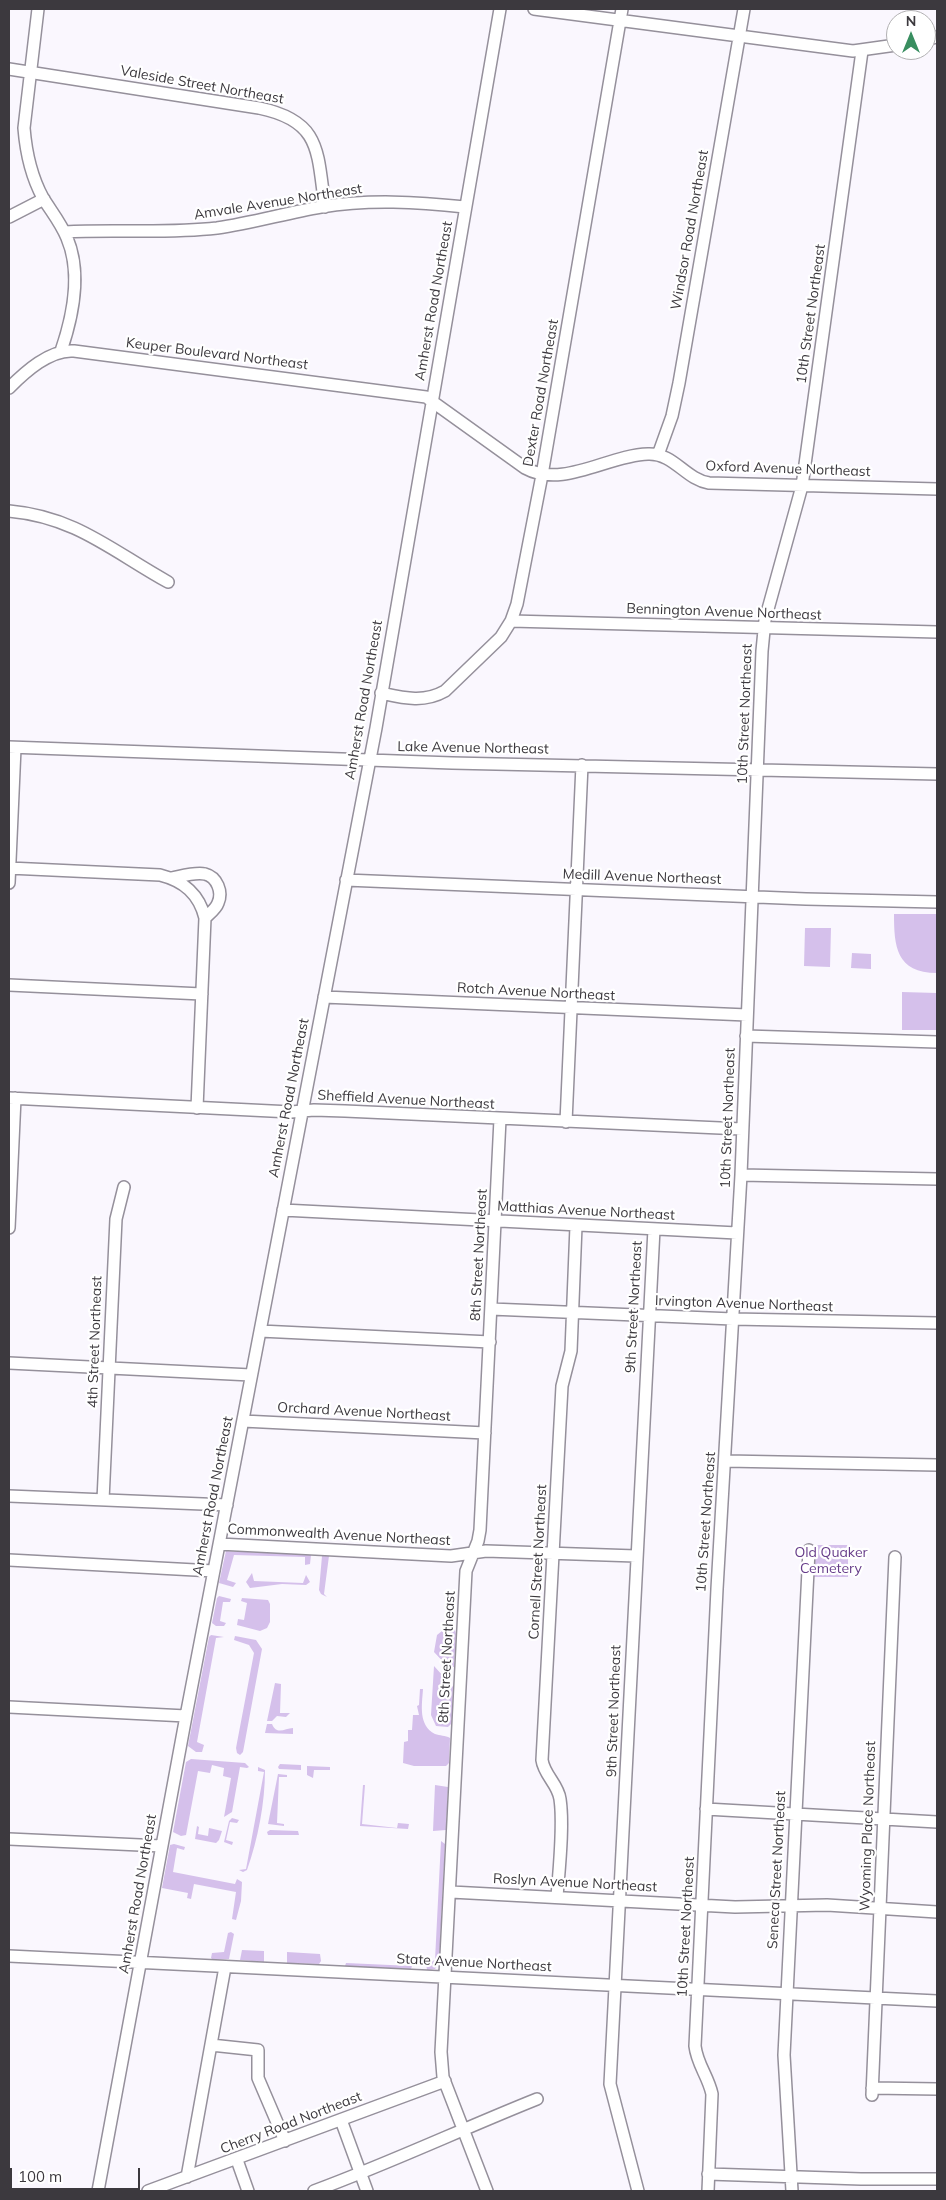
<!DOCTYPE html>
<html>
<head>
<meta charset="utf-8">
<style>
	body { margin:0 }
	#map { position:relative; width:946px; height:2200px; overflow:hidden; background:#faf7fe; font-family:Mulish,sans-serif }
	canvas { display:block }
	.frame { position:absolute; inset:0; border:10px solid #3c393e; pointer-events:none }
	.north { position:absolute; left:886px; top:10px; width:50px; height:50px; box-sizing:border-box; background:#fff; border:1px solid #b1b0b2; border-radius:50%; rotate:0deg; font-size:14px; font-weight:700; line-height:20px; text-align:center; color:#3c393e }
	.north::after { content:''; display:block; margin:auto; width:18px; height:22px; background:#398e60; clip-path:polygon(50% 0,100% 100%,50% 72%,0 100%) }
	.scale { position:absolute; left:10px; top:2168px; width:130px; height:22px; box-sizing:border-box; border:2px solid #3c393e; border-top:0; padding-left:6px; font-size:15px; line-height:18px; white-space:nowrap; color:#3c393e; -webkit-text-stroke:4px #fff; paint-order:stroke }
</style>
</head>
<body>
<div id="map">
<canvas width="946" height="2200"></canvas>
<div class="frame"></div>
<div class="north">N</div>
<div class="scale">100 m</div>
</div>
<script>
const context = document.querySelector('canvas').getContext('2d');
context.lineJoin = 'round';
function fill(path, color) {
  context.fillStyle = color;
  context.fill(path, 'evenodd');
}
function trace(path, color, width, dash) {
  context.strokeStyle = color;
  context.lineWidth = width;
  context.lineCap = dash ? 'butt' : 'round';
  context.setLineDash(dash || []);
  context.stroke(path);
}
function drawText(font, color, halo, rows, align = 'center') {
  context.font = font + ' Mulish,sans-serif';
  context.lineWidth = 4.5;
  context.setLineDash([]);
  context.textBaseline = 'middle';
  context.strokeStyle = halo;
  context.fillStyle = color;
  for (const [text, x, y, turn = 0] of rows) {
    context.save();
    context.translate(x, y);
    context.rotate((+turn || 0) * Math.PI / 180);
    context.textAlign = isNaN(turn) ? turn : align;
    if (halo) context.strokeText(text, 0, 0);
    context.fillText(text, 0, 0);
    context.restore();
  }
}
fill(new Path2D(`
	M894,914H937V973C896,973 894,946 894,914Z
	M805,928H831L830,967L804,966Z
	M852,953L871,954V969L851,968Z
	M902,992L937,993V1030H902Z
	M814,1545H848V1577H814Z
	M226,1551L311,1555L310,1564L305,1565V1557L234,1555L227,1580L236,1583L233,1587L219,1583Z
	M322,1556H329L324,1594L327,1597L321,1594L319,1590Z
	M252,1573L254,1581L303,1583L306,1575L310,1582L306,1585L282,1584L250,1588L246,1582Z
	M219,1596L231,1599L230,1602H223L220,1621L226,1623L224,1626H216L212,1623L217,1598Z
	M242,1598L268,1600L270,1604V1622L267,1628L260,1631L237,1625L238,1619L244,1620L247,1603L241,1601Z
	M447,1627L455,1630L456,1634L454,1667H448L434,1652L437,1635Z
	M211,1635L224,1637L216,1638L197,1742L204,1745L202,1752H196L188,1746L209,1637Z
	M235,1636L256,1640L262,1649L243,1752L240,1755L237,1753L236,1748L254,1653L249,1645L234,1640Z
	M434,1666L453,1687L452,1723L448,1727L436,1726L431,1715Z
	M275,1683L281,1684L280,1713H290L286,1717L277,1716L272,1721H267Z
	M420,1689H423C422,1705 418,1725 435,1734C440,1736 445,1735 450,1738L449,1763L446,1766H414L403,1763L404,1742L408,1741V1730H412L413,1715H419L417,1706L419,1705Z
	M267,1724H272C277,1736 285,1728 293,1728V1734L265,1733Z
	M191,1759L245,1763L249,1767L247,1768L240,1767L232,1812L224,1817L231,1778L223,1776L224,1768L212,1765L210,1773L198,1771L186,1835L181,1836L173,1832L186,1762Z
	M280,1764L301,1765V1770L279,1769L278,1767Z
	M307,1766L330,1767V1770H314L313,1778L307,1775Z
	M258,1767L265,1770C265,1803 258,1839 247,1870L243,1872L239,1870L246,1869L264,1772L258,1771Z
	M278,1774L287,1775V1777H279L277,1823L284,1824V1826L268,1824Z
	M363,1785H365L362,1824L397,1828L398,1823L409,1824L408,1829L360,1826Z
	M435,1785L448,1787L446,1830L433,1831Z
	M232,1818L239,1820L237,1823L230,1822L226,1840L233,1842L232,1845L224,1842L229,1821Z
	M197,1826L199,1827L198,1834L208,1836L209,1828L222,1831L219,1840L216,1843L195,1839Z
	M270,1830L298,1831L299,1835H268L267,1832Z
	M441,1841L445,1844L439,1964L435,1969L427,1970L426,1964L435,1960Z
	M174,1844L185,1847L184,1850L177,1848L173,1872L235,1884L237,1879L242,1882L241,1901L236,1920L232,1919L236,1892L194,1884L191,1899L187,1898L188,1893L162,1888L170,1845Z
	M231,1932L234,1934L229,1959L213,1960L211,1958L212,1953L224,1952L228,1933Z
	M242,1950L264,1951V1962L240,1960Z
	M287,1952L320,1954L321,1961L319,1964L287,1963Z
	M346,1963L412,1966L411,1969L345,1966Z`), '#d5c0eb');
const minor = new Path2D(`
	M38,9L24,128C26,153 31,176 43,198C51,211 61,223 67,238C82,273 73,316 61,351
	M534,9L853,51L896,45
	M926,39L937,37
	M9,69L259,108C322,121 317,152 325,207
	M9,217L44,199
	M65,232C115,229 166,234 217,228C252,223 286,213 321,207C369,199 418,202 465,207
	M9,388C25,372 50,349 74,351L426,397L525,468C563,489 608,455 648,454C674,453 685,479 709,483L937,489
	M658,455L672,416L679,383L744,9
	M9,511C76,517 112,551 168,582
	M511,621L937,632
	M381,693C404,698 424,703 445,691L501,637L511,621L517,604L542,475L622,9
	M9,747L452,763L937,774
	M9,868L160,875C184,881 199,894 205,918
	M172,878C182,876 195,872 205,874C217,877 223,892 218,903C216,909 209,914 205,918L197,1108
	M346,880L806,899L937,902
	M9,883L15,748
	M9,985L202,994
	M324,997L747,1015
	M746,1036L937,1042
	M9,1098L291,1112L314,1110L345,1111L742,1129
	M566,1122L582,765
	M741,1175L937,1179
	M283,1210L737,1233
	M9,1228L15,1098
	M491,1309L733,1319L937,1323
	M260,1331L490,1342
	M9,1363L251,1375
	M243,1421L485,1433
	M726,1461L937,1465
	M9,1496L227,1505
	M103,1500L116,1219L124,1187
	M219,1544L451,1556L486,1551L636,1556
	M9,1560L214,1571
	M9,1707L186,1716
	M706,1809L937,1822
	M9,1839L162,1846
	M451,1892L735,1907L827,1905L937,1912
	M557,1897C559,1870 564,1825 560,1799C558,1784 544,1775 542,1760L562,1386L571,1351L576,1226
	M9,1956L937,2001
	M211,2045L258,2050V2078L285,2141
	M872,2088L937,2089
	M872,2095L895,1557
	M341,2120L367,2191
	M237,2160L248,2191
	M708,2174L861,2179H937
	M187,2177L225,1967
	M98,2191L186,1716L376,728L500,9
	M148,2191L445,2081
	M314,2191C390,2163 462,2129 537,2099
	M487,2191L443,2077L441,2052L466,1571L478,1541L480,1530L500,1119
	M638,2191L610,2084L654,1229
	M708,2191L712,2094C708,2076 697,2064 695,2046L717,1589L741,1175L762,651L765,620L802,486L862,51
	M792,2191L784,2055L809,1550`);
trace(minor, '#95909b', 14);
trace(minor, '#fff', 11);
drawText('14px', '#3c393e', '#fff', [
	["Valeside Street Northeast",202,85,10],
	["Amvale Avenue Northeast",278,202,-9],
	["Windsor Road Northeast",690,230,-80],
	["Amherst Road Northeast",434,301,-80],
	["10th Street Northeast",811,314,-82],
	["Keuper Boulevard Northeast",217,354,7],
	["Dexter Road Northeast",541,393,-80],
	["Oxford Avenue Northeast",788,469,2],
	["Bennington Avenue Northeast",724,612,2],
	["Amherst Road Northeast",364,700,-80],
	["10th Street Northeast",745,714,-88],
	["Lake Avenue Northeast",473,748,1],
	["Medill Avenue Northeast",642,877,2],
	["Rotch Avenue Northeast",536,992,3],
	["Amherst Road Northeast",289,1098,-79],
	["Sheffield Avenue Northeast",406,1100,3],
	["10th Street Northeast",728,1118,-88],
	["Matthias Avenue Northeast",586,1211,3],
	["8th Street Northeast",479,1255,-87],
	["Irvington Avenue Northeast",744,1304,2],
	["9th Street Northeast",634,1307,-87],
	["4th Street Northeast",95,1342,-88],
	["Orchard Avenue Northeast",364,1412,3],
	["Amherst Road Northeast",213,1496,-79],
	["10th Street Northeast",706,1522,-86],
	["Commonwealth Avenue Northeast",339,1535,3],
	["Cornell Street Northeast",538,1562,-87],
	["8th Street Northeast",447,1657,-87],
	["9th Street Northeast",614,1711,-88],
	["Wyoming Place Northeast",868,1826,-88],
	["Seneca Street Northeast",777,1870,-87],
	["Roslyn Avenue Northeast",575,1883,3],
	["Amherst Road Northeast",138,1894,-80],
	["10th Street Northeast",686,1927,-87],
	["State Avenue Northeast",474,1963,3],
	["Cherry Road Northeast",291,2123,-21]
]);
drawText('14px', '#673d8a', '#fff', [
	["Old Quaker",831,1553],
	["Cemetery",831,1569]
]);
</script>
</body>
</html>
